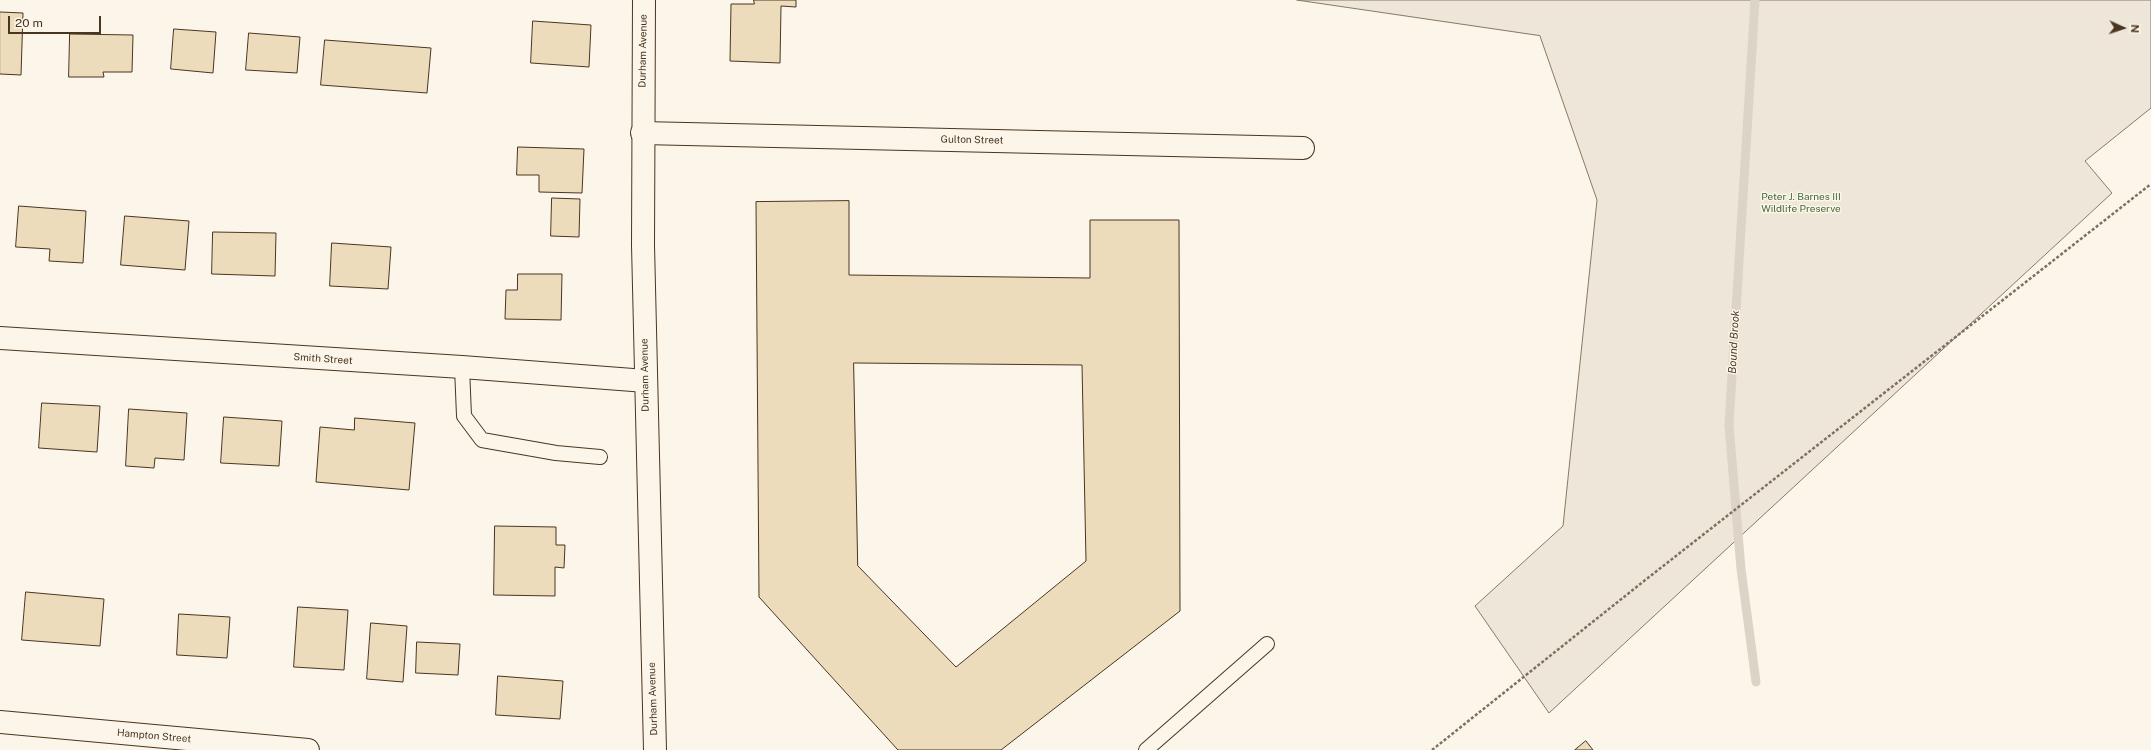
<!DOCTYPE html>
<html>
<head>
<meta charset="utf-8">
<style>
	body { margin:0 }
	#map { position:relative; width:2151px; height:750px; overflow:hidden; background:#fbf6e9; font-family:"Public Sans",sans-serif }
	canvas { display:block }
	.north { position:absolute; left:2103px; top:8px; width:40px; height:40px; -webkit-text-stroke:3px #fbf6e9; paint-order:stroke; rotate:93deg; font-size:11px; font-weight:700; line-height:16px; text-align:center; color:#4a3520 }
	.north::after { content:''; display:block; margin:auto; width:14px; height:18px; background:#4a3520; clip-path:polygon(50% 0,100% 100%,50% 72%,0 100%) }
	.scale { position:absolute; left:8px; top:16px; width:93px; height:18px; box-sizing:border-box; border:2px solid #4a3520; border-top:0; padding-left:5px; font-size:12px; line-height:14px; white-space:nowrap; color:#4a3520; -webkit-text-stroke:3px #fbf6e9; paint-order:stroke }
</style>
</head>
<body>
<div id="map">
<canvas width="2151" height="750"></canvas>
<div class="north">N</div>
<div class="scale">20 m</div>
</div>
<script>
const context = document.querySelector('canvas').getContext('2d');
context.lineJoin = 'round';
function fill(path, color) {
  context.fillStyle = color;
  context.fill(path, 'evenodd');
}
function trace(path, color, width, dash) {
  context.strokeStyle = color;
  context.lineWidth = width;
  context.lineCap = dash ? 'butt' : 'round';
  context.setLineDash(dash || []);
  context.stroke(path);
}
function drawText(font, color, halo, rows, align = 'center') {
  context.font = font + ' "Public Sans",sans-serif';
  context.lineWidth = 3;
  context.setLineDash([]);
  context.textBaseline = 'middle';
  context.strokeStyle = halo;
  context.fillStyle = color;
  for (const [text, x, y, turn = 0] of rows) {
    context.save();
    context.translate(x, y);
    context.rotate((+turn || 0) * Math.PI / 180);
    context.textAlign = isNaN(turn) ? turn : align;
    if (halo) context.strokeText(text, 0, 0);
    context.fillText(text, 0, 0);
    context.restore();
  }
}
const green = new Path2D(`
	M1297,0H2151V108L2085,161L2112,193L1549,713L1475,606L1563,526L1597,200L1540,36Z`);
fill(green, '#ede6d9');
trace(green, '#887966', 1);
trace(new Path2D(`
	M1755,0L1729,425L1741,569L1756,682`), '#dcd4c6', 9);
const building = new Path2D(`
	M754,0H796V7L781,6L780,63L730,61L731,4H754Z
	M0,12L23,13L21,75L0,74Z
	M533,21L591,25L589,67L531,63Z
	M174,29L216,32L213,73L171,69Z
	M249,33L300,37L297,73L246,70Z
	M70,34L133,35L132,72H103L104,77H69Z
	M325,40L431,48L427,93L321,85Z
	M518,147L584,149L582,193L539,192V175H517Z
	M552,198L580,199L579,237L551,236Z
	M849,201V275L1090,278V220H1179L1180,611L1001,750H898L759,597L756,202ZM854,363L1082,365L1086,561L956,667L858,566Z
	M19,206L86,211L83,263L49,261L50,249L16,247Z
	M125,216L189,221L185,270L121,265Z
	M213,232L276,233L275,276L212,274Z
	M332,243L391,247L388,289L330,286Z
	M518,274H562L561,320L505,319L506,290H517Z
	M42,403L100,406L97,452L39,448Z
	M129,409L187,413L184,460L155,458L154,468L126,466Z
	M224,417L282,421L279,466L221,463Z
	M355,418L415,423L409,490L316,482L320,427L354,430Z
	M495,526L556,527V545H565L564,568L555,567V596L494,595Z
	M26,592L104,599L100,646L22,640Z
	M298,607L348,610L344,670L294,667Z
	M179,614L230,617L227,658L177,655Z
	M371,623L407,626L403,682L367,679Z
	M417,642L460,644L458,675L416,673Z
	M498,676L563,681L560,719L496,715Z
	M1586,741L1593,750H1575Z`);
fill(building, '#ecdcbc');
trace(building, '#4a3520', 1);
const lane = new Path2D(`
	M462,367L464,416L482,440L556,453L600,457
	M1146,750L1267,644`);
const street = new Path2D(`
	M642,133L1303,148
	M0,338L462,367L646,381
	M0,722L308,750`);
const secondary = new Path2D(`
	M644,0L643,245L655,750`);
trace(lane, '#4a3520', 16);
trace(street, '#4a3520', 24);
trace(secondary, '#4a3520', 24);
trace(new Path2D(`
	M1432,750L1644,581L2151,184`), '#7f6f5c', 2.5, [3, 2]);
trace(lane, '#fbf6e9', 14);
trace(street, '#fbf6e9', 22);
trace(secondary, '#fbf6e9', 22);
drawText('10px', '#4a3520', '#fbf6e9', [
	["Durham Avenue",643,51,-89],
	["Gulton Street",972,140,1],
	["Smith Street",323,359,4],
	["Durham Avenue",645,375,-91],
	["Durham Avenue",653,699,-92],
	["Hampton Street",154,736,5]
]);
drawText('10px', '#436837', '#fbf6e9', [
	["Peter J. Barnes III",1801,197],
	["Wildlife Preserve",1801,209]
]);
drawText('italic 11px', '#4a3520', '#fbf6e9', [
	["Bound Brook",1734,342,-87]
]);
</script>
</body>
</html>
